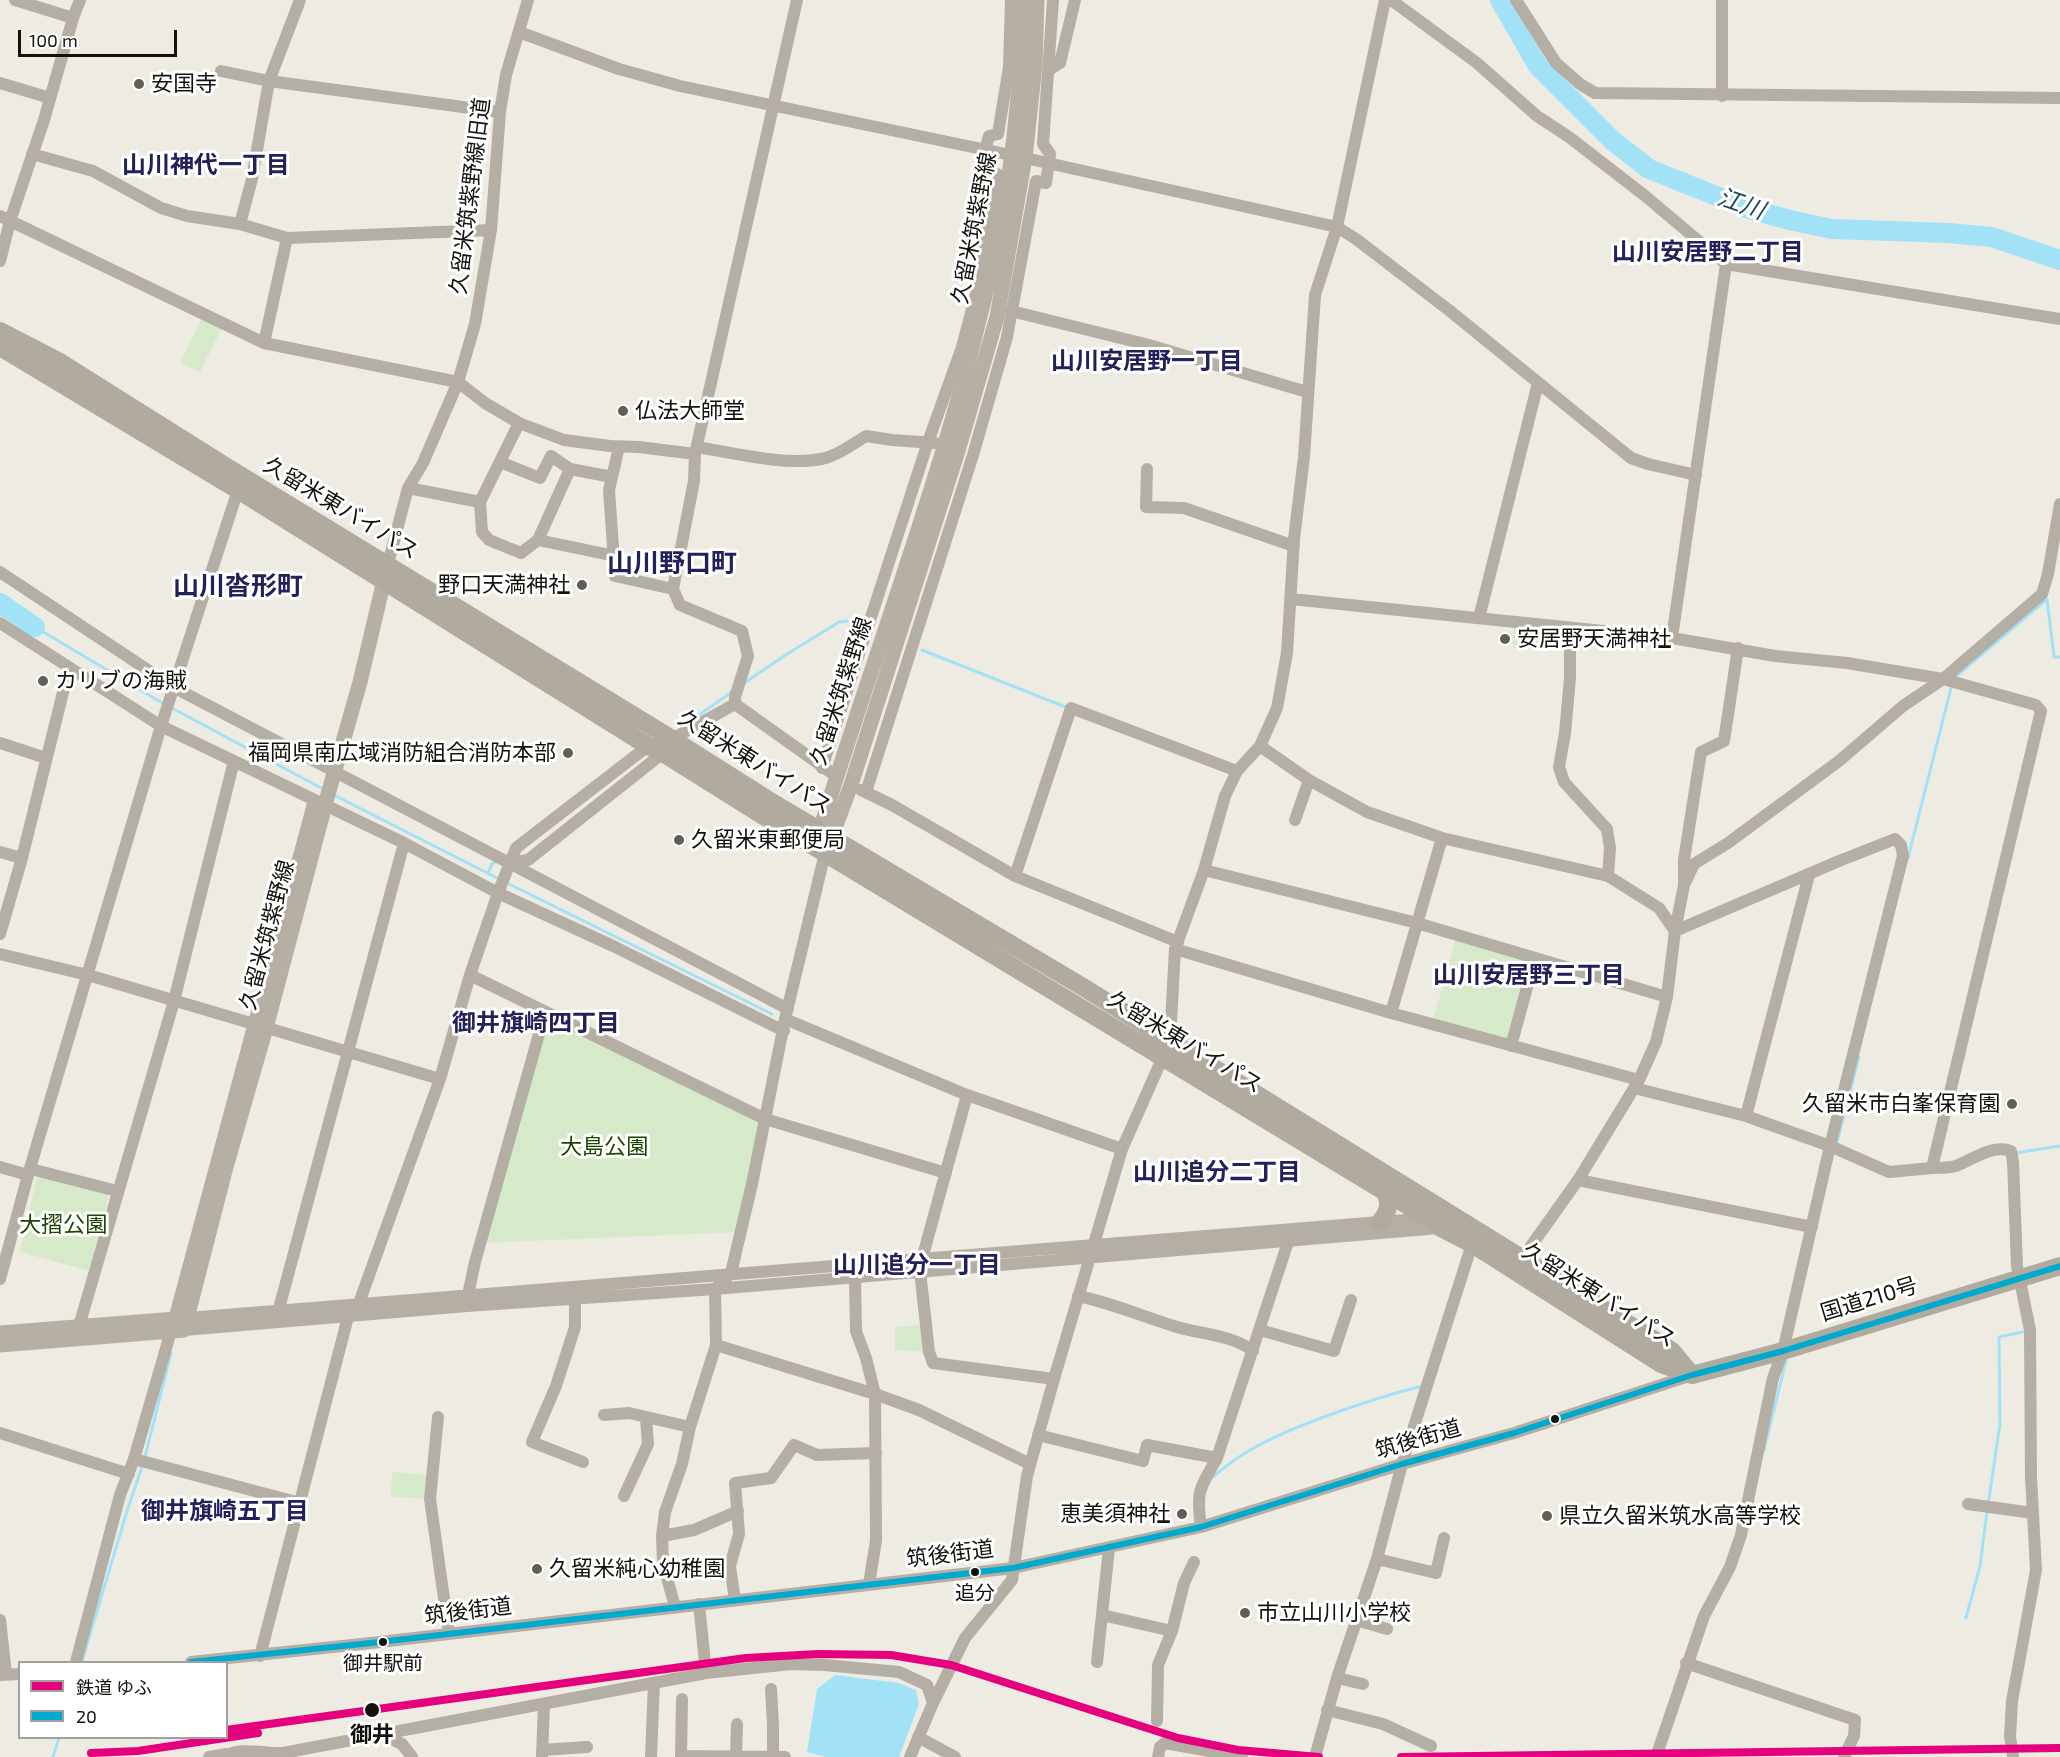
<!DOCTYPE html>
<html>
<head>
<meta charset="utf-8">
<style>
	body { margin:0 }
	#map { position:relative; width:2060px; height:1757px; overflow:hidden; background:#eeebe3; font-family:"Exo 2","Noto Sans JP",sans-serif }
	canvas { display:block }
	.legend { position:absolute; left:18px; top:1661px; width:210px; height:78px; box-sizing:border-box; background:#fff; border:2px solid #a1a09e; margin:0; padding:8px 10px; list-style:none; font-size:18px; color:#13120c }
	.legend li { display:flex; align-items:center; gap:12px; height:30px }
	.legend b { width:30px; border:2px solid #a1a09e }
	.scale { position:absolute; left:18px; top:30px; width:159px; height:27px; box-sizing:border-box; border:3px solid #13120c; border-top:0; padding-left:8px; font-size:18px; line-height:21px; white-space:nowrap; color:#13120c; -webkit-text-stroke:4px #fff; paint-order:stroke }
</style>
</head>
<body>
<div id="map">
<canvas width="2060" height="1757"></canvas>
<ul class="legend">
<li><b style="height:8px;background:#e5007d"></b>鉄道 ゆふ</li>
<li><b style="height:8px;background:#00a9ce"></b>20</li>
</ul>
<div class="scale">100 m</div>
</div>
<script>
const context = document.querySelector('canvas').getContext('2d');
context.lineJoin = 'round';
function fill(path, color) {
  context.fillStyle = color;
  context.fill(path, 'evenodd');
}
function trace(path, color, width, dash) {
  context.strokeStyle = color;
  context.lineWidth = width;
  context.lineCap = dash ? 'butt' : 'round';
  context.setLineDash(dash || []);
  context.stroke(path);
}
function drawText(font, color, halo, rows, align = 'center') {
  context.font = font + ' "Exo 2","Noto Sans JP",sans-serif';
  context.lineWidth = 6;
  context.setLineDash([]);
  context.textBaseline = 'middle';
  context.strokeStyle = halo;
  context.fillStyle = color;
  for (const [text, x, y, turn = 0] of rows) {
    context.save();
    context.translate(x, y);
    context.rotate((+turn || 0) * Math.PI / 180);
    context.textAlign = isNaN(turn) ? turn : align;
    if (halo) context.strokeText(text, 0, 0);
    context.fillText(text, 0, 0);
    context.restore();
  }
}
fill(new Path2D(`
	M203,316L223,326L200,372L180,363Z
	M1514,622L1541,625L1540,650L1513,648Z
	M1457,935L1535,958L1511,1046L1432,1024Z
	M547,1014L569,1022L596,1043L765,1119L742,1232L481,1243Z
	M50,1177L107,1194L108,1198L90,1271L20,1252L37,1178Z
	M919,1325L925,1326L929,1352L895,1350V1327Z
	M392,1472L432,1475L430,1499L391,1497Z`), '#d6eac9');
fill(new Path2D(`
	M835,1675L898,1683L916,1690L919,1704L899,1757H825L807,1752L817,1689Z`), '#a2e2f7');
trace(new Path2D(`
	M35,627L164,704
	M922,650L1068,708
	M1954,678L2047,599L2054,657H2060
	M743,684L784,656L839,622L847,621L860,627
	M170,707L325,790
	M682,727L733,691
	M334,795L499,879
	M1908,858L1952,684
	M488,873L492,864L497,861
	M505,882L772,1014
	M1836,1146L1859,1057
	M2015,1153L2060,1146
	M1764,1450L1787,1357
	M145,1457L171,1353
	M1213,1477C1245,1448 1282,1433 1321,1418C1356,1405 1386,1395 1422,1386
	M1988,1505L2000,1424L1999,1337L2023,1332
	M1966,1618L1980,1566L1987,1511
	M82,1661L128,1508L143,1464
	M53,1757L59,1738`), '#a2e2f7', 3);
trace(new Path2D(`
	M1500,0L1538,66L1613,141L1649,169L1749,209L1794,221L1832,229L1949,233L1992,237L2060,260
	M0,603L35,627`), '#a2e2f7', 20);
trace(new Path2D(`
	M1391,0L1477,63L1537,116L1569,137L1644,195L1726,264L2060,319
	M1516,0L1556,63L1580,84L1595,93L2060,98
	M73,18L80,0
	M519,32L619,69L680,86L1025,158L1337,227L1356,239L1450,311L1631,458L1648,464L1696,475
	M1049,70L1060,63L1075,0
	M221,71L269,81L500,112
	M0,83L50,98
	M1722,96V0
	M32,154L93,171L161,208L187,216L240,224L287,238L491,230
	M0,216L264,343L458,382L485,403L519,423L564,440L610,446L639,447L695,454
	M240,224L252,179L269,81L300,0
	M0,261L10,221L44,120L73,18L15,0
	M1011,311L1149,345L1307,392
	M264,343L287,238
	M619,447L609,490L615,576L673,589
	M697,447C733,453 786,466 821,459C837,456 853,444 866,436L892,440L935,443
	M500,462L540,478L551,456L570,469L538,540L521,553L489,540L482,532L480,502L519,423
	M570,469L612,477
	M1147,469L1146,507L1184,508L1294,546
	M408,488L480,502
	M538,540L615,556
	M388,564L408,488L423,463L458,382L475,324L491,230L500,112L506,75L528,0
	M0,572L175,688L788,1009
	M1291,599L1672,638L1775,656L1847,663L1943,679L2036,705L2041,711L1932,1168L1889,1172L1830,1146L1746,1116L1634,1088
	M1479,618L1538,383
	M0,623L161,726L404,843L498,893L613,946L784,1031
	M1570,628V678L1565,733L1559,767L1564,782L1607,829L1610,848L1608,876
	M1672,638L1726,264
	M735,704V697L748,656L742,631L680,605L673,589L694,481L695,454L797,0
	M735,704L836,776
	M0,743L46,758
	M1260,746L1309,780L1367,812L1442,838L1608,876L1659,908L1675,931
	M822,768L928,442L962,347L977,290L997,174L988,170L985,150L989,136L998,134L1009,67L1011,0
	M861,790L892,805L1015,876L1178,942
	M866,792L973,455L1007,337L1036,181L1046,183L1050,154L1043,144L1053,0
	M1295,820L1309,780
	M0,852L22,858
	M511,863L528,860L663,753
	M1204,870L1417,923L1667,997
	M1015,876L1071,708L1237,771
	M1686,881L1694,864L1728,843L1839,761L1903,706L1943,679L2042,594L2048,574L2060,504
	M0,934L22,858L69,668
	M1175,949L1391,1013L1639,1080
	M0,954L88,975L440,1079
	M470,975L765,1119L946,1173
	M1391,1013L1442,838
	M785,1019L967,1095L1122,1149
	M1511,1046L1535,958
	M967,1095L922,1259L920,1271L929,1352L933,1363L1054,1379
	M1746,1116L1809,875
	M0,1167L28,1175
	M1932,1168C1940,1168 1949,1168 1956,1166C1973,1159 1993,1144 2011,1151L2013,1162L2017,1266L2030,1330L2031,1477L2036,1570L2012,1701L2010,1736L2013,1757
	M31,1169L117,1191
	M1578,1180L1812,1227
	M1519,1263L1578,1180L1639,1080L1656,1042L1667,997L1675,931L1684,885V860L1701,752L1724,741L1738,648
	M855,1276L856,1331L866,1358L875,1394L876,1540L869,1585
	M0,1279L28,1175L161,726L238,490
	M468,1295L475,1262L539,1034L547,1014
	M1078,1296C1112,1303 1144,1317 1177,1327C1201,1334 1233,1335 1253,1351
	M575,1299V1327L556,1386L532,1442L583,1462
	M277,1316L404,843
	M188,1318L1430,1218
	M79,1326L174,1001L234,761
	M184,1330L467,1306L715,1289L1428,1229L1439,1227L1443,1224
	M1260,1330L1334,1351L1351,1300
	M716,1345L875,1394L919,1410L1030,1464
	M604,1415L629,1413L690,1427
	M438,1417L430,1499L449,1634
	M0,1433L129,1474
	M1038,1435L1143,1461L1147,1445L1217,1458
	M134,1459L300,1503
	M624,1496L648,1444L646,1418
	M1968,1504L2033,1513
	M1201,1527C1196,1491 1199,1490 1217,1458L1290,1236
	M662,1536L694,1530L738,1511
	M1377,1559L1436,1573L1444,1538
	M735,1600L730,1566L739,1534L735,1483L771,1478L794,1445L817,1455L876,1453
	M699,1604L706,1673
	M675,1607L663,1563L662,1536L665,1512L682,1464L690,1427L716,1345L715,1289L731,1273L752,1184L785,1019L825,853
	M1102,1615L1172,1631L1158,1665L1157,1721
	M0,1620L6,1674
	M1356,1620L1387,1629
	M1172,1631L1184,1583L1194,1562
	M260,1656L348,1317L359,1303L440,1079L470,975L498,893L516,848L648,746L672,739L735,704
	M76,1662L120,1495L134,1459L171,1331L314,800
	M191,1662L380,1642L1013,1568L1201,1527L1402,1464L1514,1433L1692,1375
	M1097,1662L1109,1548
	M1686,1663L1855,1720L1854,1736L1844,1757
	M0,1675L20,1674
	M1337,1678L1363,1684
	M771,1689L773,1725V1756
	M682,1699L681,1756L785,1757
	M1327,1710L1383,1724L1431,1746
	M379,1733L402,1744L412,1757
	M918,1737L955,1757
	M542,1750L587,1747
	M209,1757L227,1754
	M224,1757C238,1746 266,1754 283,1753L706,1673L791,1664L825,1665L899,1672L927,1685L933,1703
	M542,1757L544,1704
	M651,1757L654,1683
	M736,1757L737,1724
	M910,1757L933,1703L965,1638L1012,1580L1027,1476L1054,1379L1122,1149L1170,1041L1175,949L1204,870L1225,796L1237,771L1260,746L1277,708L1287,653L1294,539L1304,457L1315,295L1337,227L1385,0
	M1158,1757L1160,1747L1165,1743L1242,1757
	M1315,1757L1337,1678L1377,1559L1402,1464L1472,1244
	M1656,1757L1704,1616L1730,1567L1741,1535L1773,1378L1783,1351L1830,1146L1903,856L1901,845L1895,839L1839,861L1675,931`), '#b4aea5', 12);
trace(new Path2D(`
	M822,841L820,830C879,638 953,449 995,252C1013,170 1021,84 1024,0
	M828,847L851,785L958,451L997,317L1025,158L1035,65L1037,0
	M0,1333L188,1318
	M0,1345L184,1330L226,1167L266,1028L325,805L360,682L386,572`), '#b6afa4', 15);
trace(new Path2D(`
	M0,331L60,362L227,467L672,739L775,804L1083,987L1672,1351L1692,1375
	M0,347L238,490L648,746L663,753L762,815L1430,1219L1439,1227L1472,1244L1661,1364L1692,1375
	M1380,1222C1388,1212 1391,1204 1385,1192
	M1692,1375L1783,1351L2060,1266`), '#b0aa9f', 18);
trace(new Path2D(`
	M191,1662L380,1642L1013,1568L1201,1527L1402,1464L1514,1433L1692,1375L1783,1351L2060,1266`), '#00a9ce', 6);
trace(new Path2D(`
	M226,1730L746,1658L818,1654L891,1655L951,1665L1178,1738L1238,1750L1319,1757
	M91,1753L138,1751L258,1733
	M1401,1757L2060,1748`), '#e5007d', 8);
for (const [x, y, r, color] of [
	[139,84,6,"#605e57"],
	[623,411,6,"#605e57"],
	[582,585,6,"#605e57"],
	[1505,639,6,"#605e57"],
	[43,681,6,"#605e57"],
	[568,753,6,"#605e57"],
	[679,840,6,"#605e57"],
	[2012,1104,6,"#605e57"],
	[1555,1419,5,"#13120c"],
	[1182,1514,6,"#605e57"],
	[1547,1516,6,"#605e57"],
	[537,1569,6,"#605e57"],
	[975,1572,5,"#13120c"],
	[1245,1613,6,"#605e57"],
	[383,1642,5,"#13120c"],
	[372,1710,8,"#13120c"]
]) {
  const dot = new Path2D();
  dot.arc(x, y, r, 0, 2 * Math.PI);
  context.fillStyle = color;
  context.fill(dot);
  trace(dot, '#fff', 2);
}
drawText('20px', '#13120c', '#fff', [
	["追分",975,1593],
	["御井駅前",383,1663]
]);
drawText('22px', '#13120c', '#fff', [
	["安国寺",151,84],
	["仏法大師堂",635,411],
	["野口天満神社",570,585,"right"],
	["安居野天満神社",1517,639],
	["カリブの海賊",55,681],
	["福岡県南広域消防組合消防本部",556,753,"right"],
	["久留米東郵便局",691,840],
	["久留米市白峯保育園",2000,1104,"right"],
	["恵美須神社",1170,1514,"right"],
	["県立久留米筑水高等学校",1559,1516],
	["久留米純心幼稚園",549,1569],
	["市立山川小学校",1257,1613]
], 'left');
drawText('22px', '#13120c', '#fff', [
	["久留米筑紫野線旧道",470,196,-83],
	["久留米筑紫野線",974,228,-79],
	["久留米東バイパス",341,508,31],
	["久留米筑紫野線",841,691,-72],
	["久留米東バイパス",755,762,32],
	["久留米筑紫野線",267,935,-75],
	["久留米東バイパス",1185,1042,31],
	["久留米東バイパス",1599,1295,32],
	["国道210号",1869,1299,-17],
	["筑後街道",1418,1439,-16],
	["筑後街道",950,1554,-7],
	["筑後街道",468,1611,-7]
]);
drawText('22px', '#1c4501', '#fff', [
	["大島公園",604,1147],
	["大摺公園",63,1225]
]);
drawText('bold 22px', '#13120c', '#fff', [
	["御井",372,1735]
]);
drawText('bold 24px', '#23215a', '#fff', [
	["山川神代一丁目",206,165],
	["山川安居野二丁目",1708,252],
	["山川安居野一丁目",1147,361],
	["山川安居野三丁目",1529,975],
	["御井旗崎四丁目",536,1023],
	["山川追分二丁目",1217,1172],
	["山川追分一丁目",917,1265],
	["御井旗崎五丁目",225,1511]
]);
drawText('italic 24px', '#1f4857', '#fff', [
	["江川",1741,204,19]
]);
drawText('bold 26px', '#23215a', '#fff', [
	["山川野口町",672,563],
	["山川沓形町",238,586]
]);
</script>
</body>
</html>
